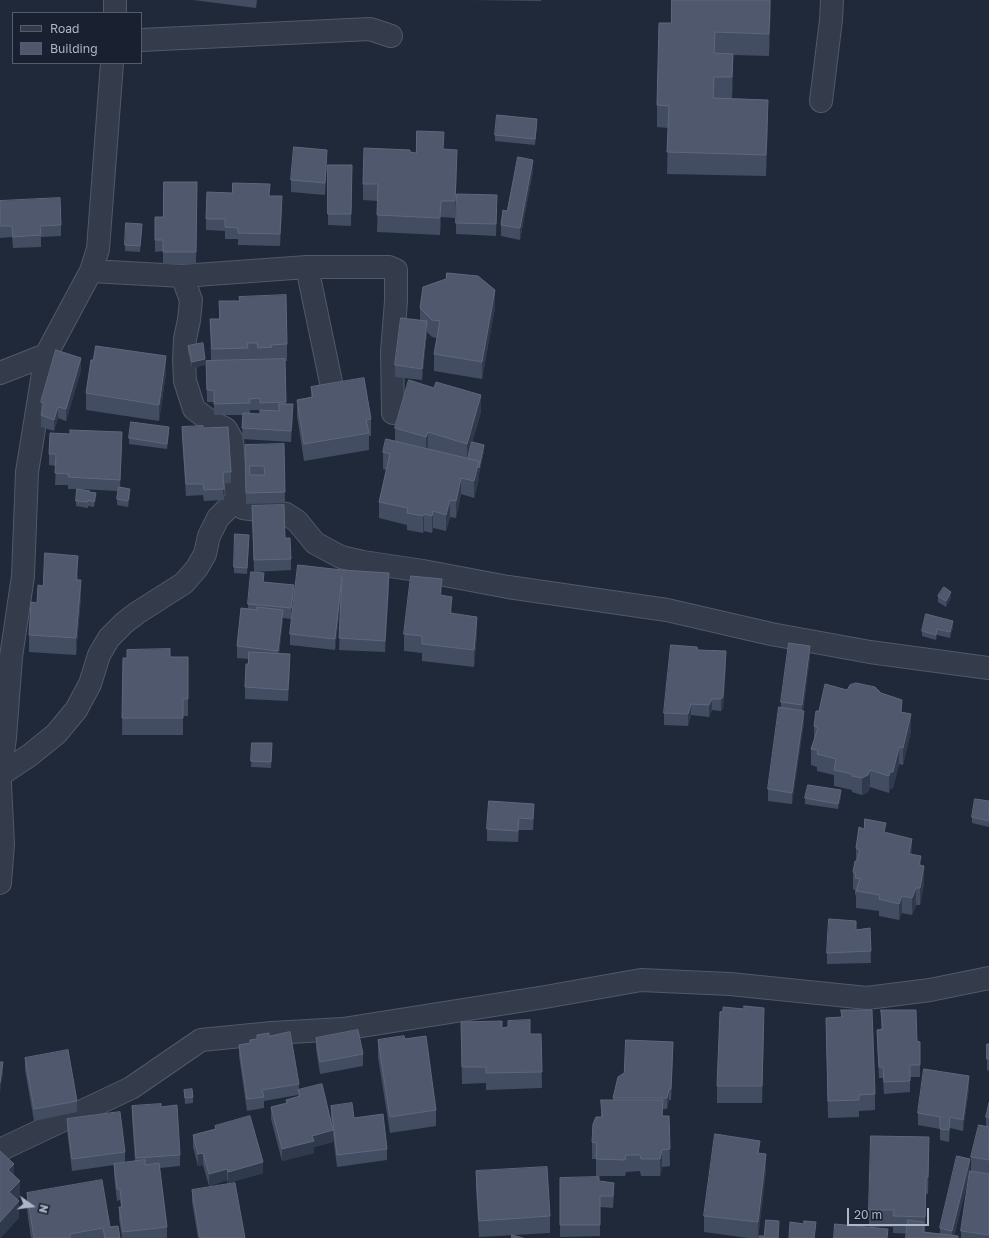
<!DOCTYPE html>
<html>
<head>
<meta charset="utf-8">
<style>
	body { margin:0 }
	#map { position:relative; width:989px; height:1238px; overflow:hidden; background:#20293a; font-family:"Golos Text",sans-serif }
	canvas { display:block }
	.legend { position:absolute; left:12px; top:12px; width:130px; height:52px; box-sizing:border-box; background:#19202f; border:1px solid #555c6c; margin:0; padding:5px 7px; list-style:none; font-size:12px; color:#aeb6c7 }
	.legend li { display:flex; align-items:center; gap:8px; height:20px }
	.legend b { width:20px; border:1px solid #555c6c }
	.north { position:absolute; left:12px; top:1186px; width:40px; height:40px; -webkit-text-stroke:3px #19202f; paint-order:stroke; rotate:104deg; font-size:11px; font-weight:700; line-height:16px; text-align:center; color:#aeb6c7 }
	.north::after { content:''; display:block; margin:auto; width:14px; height:18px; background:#aeb6c7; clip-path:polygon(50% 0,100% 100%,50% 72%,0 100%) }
	.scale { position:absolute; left:847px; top:1208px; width:82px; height:18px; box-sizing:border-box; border:2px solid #aeb6c7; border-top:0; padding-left:5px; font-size:12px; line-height:14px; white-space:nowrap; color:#aeb6c7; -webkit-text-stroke:3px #19202f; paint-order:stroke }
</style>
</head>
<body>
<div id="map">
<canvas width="989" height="1238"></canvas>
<ul class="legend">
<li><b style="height:5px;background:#343b4a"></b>Road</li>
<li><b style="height:11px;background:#4f586d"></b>Building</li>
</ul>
<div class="north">N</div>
<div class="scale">20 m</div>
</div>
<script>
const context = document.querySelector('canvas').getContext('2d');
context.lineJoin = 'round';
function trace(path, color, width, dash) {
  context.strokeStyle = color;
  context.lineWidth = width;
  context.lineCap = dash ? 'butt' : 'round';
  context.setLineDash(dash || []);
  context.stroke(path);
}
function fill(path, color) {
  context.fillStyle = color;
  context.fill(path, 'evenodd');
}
const minor = new Path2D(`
	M115,13V0
	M141,40L370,29L391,36
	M821,101L831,20L832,0
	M307,267H389L396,270V301L392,352L393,413
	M91,271L182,276L307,267L333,392
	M182,276L191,300L189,320L185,339L184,360L185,381L194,409L210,421L226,429L232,440L237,499L243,508L286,514L297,521L315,543L341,557L363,562L423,571L508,587L667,610L771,634L870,652L989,668
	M0,373L46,355
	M0,773L5,738L11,657L23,576L27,472L46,355L91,271L98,249L112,63
	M0,775L30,755L56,734L76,710L90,684L99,655L109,638L124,623L137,613L184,583L197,568L205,554L209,536L218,518L237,499
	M0,784L3,844L0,883
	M0,1150L131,1088L201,1040L272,1033L343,1029L545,997L641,980L730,984L867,998L930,990L989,978`);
trace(minor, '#515968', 24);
trace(minor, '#343b4a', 22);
fill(new Path2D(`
	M193,0H257L256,8Z
	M470,0H541V1Z
	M771,0L769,56L733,55V75L732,99L768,121L766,176L667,174L668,128L657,127V105L671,23Z
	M537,125L535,145L495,141V135Z
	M444,149L457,167L455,218L441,217L440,235L377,232L378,201L363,200V184L410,152L416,153Z
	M327,161L325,195L291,192V180Z
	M328,165H352L351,226L328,225Z
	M533,171L520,240L501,236V225L507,211Z
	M197,182L196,264H163V251L155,252V240L163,217Z
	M270,196L282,208L280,246L238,245V239H225V231L206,230V219Z
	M0,201L61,225V236L41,237V247L13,248L12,237L0,238Z
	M497,207L496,236L456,234V223Z
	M142,230L140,252L125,251V245Z
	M239,297L287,344V361H285L286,404L293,416L291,442L242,439L243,415H214V402H207L206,361H211L210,319H219V301H239ZM250,410H260V414H250Z
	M495,307L482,379L434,371V354L437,338L432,337L427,332L422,380L395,377V365L420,320V308Z
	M188,346L205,365L192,368L188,352Z
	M81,370L66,421L58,418L54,431L41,427V402Z
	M166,373L159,421L86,410V393Z
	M311,387L371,419V436H369V450L304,461L297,416V400L311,397Z
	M481,412L472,443L484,451L479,474V478L474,498L461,494L456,518L450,517L446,531L433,528L432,533L424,531L423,533L407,530V525L379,518V502L386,470L383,469V452L395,441V428Z
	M182,427L203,428L231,472V483L223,484L224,500L204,501L203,495L186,496L182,438Z
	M169,433L167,449L129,444V438Z
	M122,443L120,487L130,495L128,507L117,505V499L118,491L81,489L90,492L96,498L94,507L88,506V508L76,506V501L77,489H68V485H55L56,466L49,465V454Z
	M284,444L285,503L246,504L245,456Z
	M252,506L285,538L291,559V570L254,572Z
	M249,541L247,574L234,573V567Z
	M298,565L389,585L385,652L339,650L341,598L335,650L290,645V634Z
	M78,573V580L81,597L76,655L29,652V635L37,603L43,586Z
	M264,582L294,596L291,619L283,618L279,654L290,666L288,701L245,699V687L249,659L237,658V646L248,608V604Z
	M442,595L452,613L477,633L474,667L422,661V653L404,651V634Z
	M938,596L951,597L946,607L938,602Z
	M953,627L950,638L937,635L936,640L922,636V631Z
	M698,650L726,662L723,708L721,711L712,710L709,717L691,715L688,726L664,725V713Z
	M170,657H188V716H183V735H122L123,658Z
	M810,657L803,711L804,722L792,804L768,801V789L781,708V702Z
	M902,712L911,731L903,765L899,764L893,788L890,789L889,793L870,787L868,792L862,795L852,792V790L834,786V775L817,771V767L811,765V749L814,740V726Z
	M252,743L272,749L271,768L251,767Z
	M841,796L838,809L805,804V798Z
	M489,801L534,816L533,830H519L518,842L487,841V829Z
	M989,801V827L972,823V817Z
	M886,833L912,854L921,866L924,883L920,905H916L912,915L902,913L899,920L879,916V911L856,908V895H855V890L853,889V872L856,861V848Z
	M870,928L871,963L827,964V953L856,930Z
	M841,1010L875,1094V1110L859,1111V1117L828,1118L826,1018L841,1017Z
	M881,1010L917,1041L920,1042V1077H910V1092L884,1094L883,1078H879L877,1042V1030L881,1029Z
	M461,1022L502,1028L530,1034H541L542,1088L486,1090V1083L462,1084Z
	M764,1025L762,1103H717V1086Z
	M257,1035L269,1036L299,1084V1090L332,1124L331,1118V1106L354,1118L387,1149V1160L337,1167L333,1136V1142L314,1147V1153L282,1161L271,1119V1107L286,1104V1100L298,1097V1095L264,1101V1108L247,1111L239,1056V1045L250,1043L257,1039Z
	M316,1038L363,1054V1066L320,1074L316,1049Z
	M405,1039L436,1110V1126L390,1133L378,1057V1040Z
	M989,1044V1071L987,1070V1059Z
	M673,1054L671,1100H669L667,1109H663V1116H669L670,1166L662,1167L660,1176H641L640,1171L626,1172L625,1176H596V1159H592V1142L601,1117V1100H613V1098Z
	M25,1058L77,1101V1112L34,1121L25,1070Z
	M969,1088L963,1131L950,1128L949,1142L940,1140V1129L918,1125V1113Z
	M184,1090L193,1097V1103L185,1104Z
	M989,1103V1238H961V1231L970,1172L954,1236L893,1233V1227H869V1210L929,1154L928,1194H926L925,1233L940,1234V1228L970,1171H971V1157L986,1127V1117Z
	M132,1106L161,1107L180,1155V1166L160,1168L167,1227V1238H122L119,1219V1207H121L120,1200L117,1201L114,1175V1165L72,1171L67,1130V1119L125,1152V1162L135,1161L132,1118Z
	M215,1126L263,1173L228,1183L227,1180L209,1186L203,1165L198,1166L193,1147V1135L215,1129Z
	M760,1154L766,1171L758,1238H748L704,1232V1216Z
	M476,1171L550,1216V1233L479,1237L476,1188Z
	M560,1178L599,1181L614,1194L613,1208L600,1207V1236L560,1237Z
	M192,1190L245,1238H198L192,1202Z
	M27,1193L110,1227L120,1238H31L27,1210Z`), '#434d62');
fill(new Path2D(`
	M770,0H771L769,56V34Z
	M733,54V75L732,99V77Z
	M768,100V121L766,176V155Z
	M327,150V161L325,195V183Z
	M457,150V167L455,218V201Z
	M533,160V171L520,240V228Z
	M282,196V208L280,246V234Z
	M441,201V217L440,235V218Z
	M495,290V307L482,379V362Z
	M427,321V333L422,380V369Z
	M166,356V373L159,421V405Z
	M81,358V370L66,421V409Z
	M205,359V365L192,368V362Z
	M481,395V412L467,460V444Z
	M293,404V416L291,442V431Z
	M58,407V418L54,431V420Z
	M169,427V433L167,449V444Z
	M122,432V443L120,491V480Z
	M428,432V449L426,453V437Z
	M484,445V451L479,474V478L474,498V481L479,461Z
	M461,478V494L456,518V501Z
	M130,489V495L128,507V501Z
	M96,493V498L94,507V502Z
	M450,500V517L446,531V515Z
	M433,511V528L432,533V516Z
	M424,514V531L423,533V516Z
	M78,556V573L76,597V580Z
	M389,573V585L385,652V641Z
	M342,577V588L335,650V639Z
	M442,579V596L440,595Z
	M81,580V597L76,655V638Z
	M294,585V596L291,619V608Z
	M951,592V597L946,607V601Z
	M452,597V613H450Z
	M283,610V621L278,663V651Z
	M477,617V633L474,667V650Z
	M953,621V627L950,638V632Z
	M937,629V635L936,640V635Z
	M810,646V657L802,716V705Z
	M726,651V662L723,708L721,711V699Z
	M290,654V666L288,701V690Z
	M712,699V710L709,717V705Z
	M691,704V715L688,726V714Z
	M804,711V722L792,804V793Z
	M911,714V731L903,765V748Z
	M899,747V764L893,788L890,789L889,793V776Z
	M870,770V787L868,792L862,795V778Z
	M841,790V796L838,809V804Z
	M534,804V816L533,830V819Z
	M519,818V830L518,842V831Z
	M912,839V856L909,854Z
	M921,856V873L919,865Z
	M924,866V883L920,905V888Z
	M916,888V905L912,915V898Z
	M902,896V913L899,920V904Z
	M764,1008V1025L762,1103V1086Z
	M673,1042V1054L671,1100V1089Z
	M3,1062V1074L0,1093V1082Z
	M969,1076V1088L963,1131V1120Z
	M669,1089V1100L667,1109V1098Z
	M663,1100V1117L662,1116Z
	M950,1117V1128L949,1142V1130Z
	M333,1130V1142L314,1147V1153L282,1161V1149L312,1136Z
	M929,1137V1154L928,1194V1177Z
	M662,1150V1167L660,1176V1159Z
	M203,1153V1165L198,1166V1154Z
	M766,1154V1171L758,1238V1222Z
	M970,1159V1170L954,1238H952V1231Z
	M263,1162V1173L228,1183V1172Z
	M14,1164V1180L8,1170Z
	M227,1169V1180L209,1186V1174Z
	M926,1177V1194L925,1234V1217Z
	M20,1181V1197L9,1209V1192Z
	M19,1201V1218L1,1238H0V1222Z
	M779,1221V1238H778Z
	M816,1222L815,1238H814Z`), '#303a4d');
const building = new Path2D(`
	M672,0H770L769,34L715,32L714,53L733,54L732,77H714L713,98L768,100L766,155L667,152L669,106L657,105L659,23H671Z
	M497,115L537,119L535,139L495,135Z
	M417,131L444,132L443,149L457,150L455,201H441L440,218L377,215L378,184H363L364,148L410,150V152L416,153Z
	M294,147L327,150L325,183L291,180Z
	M518,157L533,160L520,228L501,225L503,210L507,211Z
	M328,165H352L351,214H328Z
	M164,182H197L196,252H163V240H155V217H163Z
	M233,183L270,184L269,196H282L280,234L238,233V228L225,227V219H206L207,192L232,193Z
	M457,194L497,195L496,224L456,223Z
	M60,198L61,225L40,226L41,235L13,237L12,226H0V201Z
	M126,223L142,224L140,246L125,245Z
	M447,273L478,276L495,290L482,362L434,354L440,321L432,320L420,308L423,287L446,279Z
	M286,295L287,344L271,345L272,347L258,348L257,343H247L248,348L212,349L210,319H220L219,301H240L239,297Z
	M401,318L427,321L422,369L395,365Z
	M203,343L205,359L192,362L188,346Z
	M96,346L166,356L159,405L86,393L91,360H93Z
	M56,350L81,358L66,409L58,407L54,420L41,415L44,403L41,402Z
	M285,359L286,402L260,403V398L249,399L250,403L214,404V390H207L206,361Z
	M364,378L371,419L366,420L369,433L304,444L297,400L313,397L311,387Z
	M409,380L434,388L436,382L481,395L467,444L428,432L426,437L395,428Z
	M279,404H293L291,431L242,428L243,413L260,414V410L279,411Z
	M131,422L169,427L167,444L129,438Z
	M203,426V428L228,427L231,472H223L224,489L204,490L203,484H186L182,427Z
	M70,430L122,432L120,480L68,477L69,474L55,473L56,454H49L50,433L70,434Z
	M386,439L479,461L474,481L461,478L456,501L450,500L446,515L433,511L432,516L424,514L423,516L407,513L408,508L379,502L390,454L383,452Z
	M472,442L484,445L479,468V461L468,459Z
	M284,444L285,492L246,493L245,445ZM250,466H264L265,475H250Z
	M119,487L130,489L128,501L117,499Z
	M77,489L90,491L89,492L96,493L94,502L88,500V502L76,501Z
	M284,505L285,538H290L291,559L254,560L252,506Z
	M235,534L249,535L247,568L234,567Z
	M45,553L78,556L76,580H81L76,638L29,635L31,602L37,603L38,585L43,586Z
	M298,565L342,570L389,573L385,641L339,638L342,577L335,639L290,634Z
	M251,572L264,573L263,582L294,585L291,608L248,604Z
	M411,576L442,579L440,595L452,597L450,613L477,617L474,650L422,644V636L404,634Z
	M944,587L951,592L946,601L938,596Z
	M257,607L283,610L278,651L237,646L241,608L257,610Z
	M926,614L953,621L950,632L937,629L936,635L922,631Z
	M789,643L810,646L802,705L781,702Z
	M671,645L697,647L698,650L726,651L723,697L721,699H712L709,705L691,704L688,714L664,713Z
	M170,649V657H188V699H183V718H122L123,658H127V650Z
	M249,652L290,654L288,690L245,687L246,664H248Z
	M856,683L875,687L881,693L902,700L901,712L911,714L903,748L899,747L893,772H890L889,776L870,770L868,775L862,778L852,776V774L834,770L836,759L817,754L818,750L811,749L818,728L814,726L816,711H819L825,684L847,690L850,685Z
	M779,707L804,711L792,793L768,789Z
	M252,743H272L271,762L251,761Z
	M808,785L841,790L838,804L805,798Z
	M975,799L989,801V821L972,817Z
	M489,801L534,804L533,819L519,818L518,831L487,829Z
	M865,819L886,823L884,832L912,839L909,854L921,856L919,865L924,866L920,888H916L912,898L902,896L899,904L879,899L880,895L856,891L860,879L855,878L856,874L853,872L855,861H857L860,850L856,848L859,827L864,829Z
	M829,919L856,921V930L870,928L871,951L827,953Z
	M744,1006L764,1008L762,1086H717L720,1012L723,1011V1007L744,1009Z
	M841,1010H872L875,1094L859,1095V1100L828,1101L826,1018L842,1017Z
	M881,1010H916L917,1041L920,1042V1065H910V1081L884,1082L883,1067H879L877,1030L883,1029Z
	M530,1020V1034H541L542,1072L486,1073V1067H462L461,1022L502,1021V1028L508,1027V1021Z
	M358,1030L363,1054L320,1062L316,1038Z
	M290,1032L299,1084L262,1090L264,1097L247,1099L239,1045L250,1043V1040L257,1039V1035L269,1033V1036Z
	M404,1036L405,1039L426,1036L436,1110L390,1117L378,1040Z
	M626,1040L673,1042L671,1089H669L667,1098H613L618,1077L624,1073Z
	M987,1044H989V1059H987Z
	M68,1050L77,1101L34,1109L25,1058Z
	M0,1062H3L0,1082Z
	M924,1069L969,1076L963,1120L950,1117L949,1130L940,1129V1117L918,1113Z
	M322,1084L333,1130L312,1136L314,1141L282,1149L271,1107L287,1103L286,1100L300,1096L298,1090Z
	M192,1089L193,1097L185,1098L184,1090Z
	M601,1100H663L662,1116H669L670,1149L662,1150L660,1159H641L640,1155H626L625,1160L596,1159L597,1143L592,1142L593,1124L596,1117H602Z
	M352,1103L354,1118L383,1114L387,1149L337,1155L331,1106Z
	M989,1103V1118L986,1117Z
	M161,1104V1107L177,1105L180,1155L136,1158L132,1106Z
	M120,1112L125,1152L72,1159L67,1119Z
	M250,1116L263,1162L228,1172L227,1169L209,1174L203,1153L198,1154L193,1135L216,1129L215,1126Z
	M979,1125L989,1127V1142L988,1148H989V1160L971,1157Z
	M715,1134L760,1141L758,1153L766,1154L758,1222L704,1216Z
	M871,1136L929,1137L928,1177H926L925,1217L893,1216L894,1210H869Z
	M0,1151L14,1164L8,1170L20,1181L9,1192L19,1201L0,1222Z
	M957,1156L970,1159L952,1231L940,1228Z
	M145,1160V1165L159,1163L167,1227L123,1232L119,1207H122L120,1189H117L114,1164Z
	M547,1167L550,1216L479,1221L476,1171Z
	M970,1171L989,1174V1235L961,1231Z
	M599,1177V1181L614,1183L613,1196H600V1225H560V1178Z
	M102,1180L110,1227L118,1226L120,1238H105L103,1228L70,1234V1238H34L27,1193Z
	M235,1183L245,1238H200L192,1190Z
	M766,1220L779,1221L778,1238H759V1236H764Z
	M908,1220L924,1222L923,1232L958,1236V1238H906Z
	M804,1221L816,1222L814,1238H789L790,1222L804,1224Z
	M835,1224L888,1229L887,1238H834Z
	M512,1235L523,1238H512Z`);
fill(building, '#4f586d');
trace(building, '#5e677b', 1);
</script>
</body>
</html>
